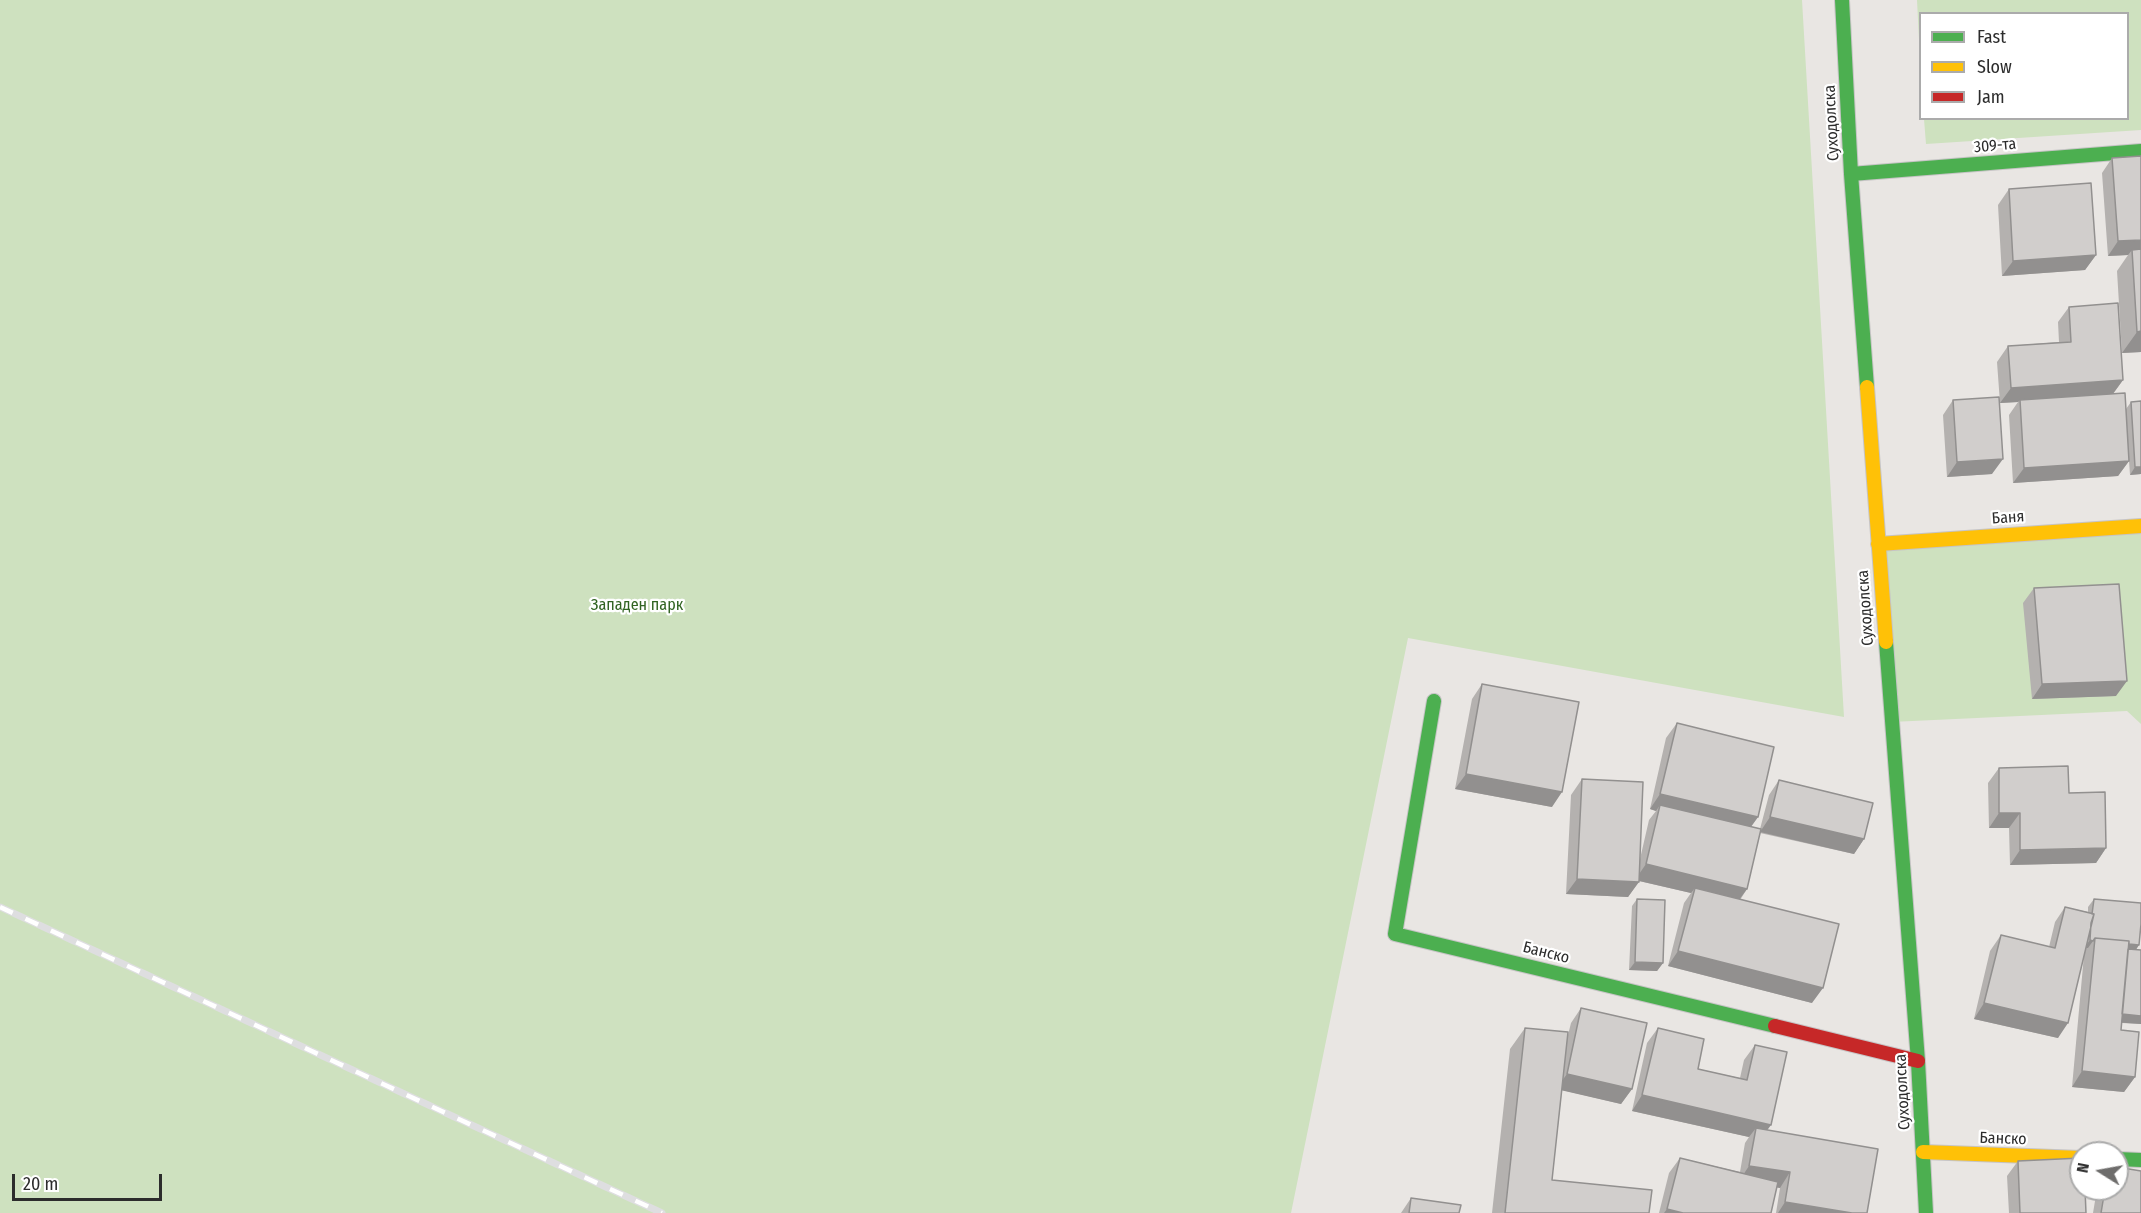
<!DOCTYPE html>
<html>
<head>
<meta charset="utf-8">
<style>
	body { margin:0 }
	#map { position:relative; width:2141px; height:1213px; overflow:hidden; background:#e9e6e3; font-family:"Fira Sans Condensed",sans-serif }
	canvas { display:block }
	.legend { position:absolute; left:1919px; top:12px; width:210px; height:108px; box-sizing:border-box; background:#fff; border:2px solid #ababab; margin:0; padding:8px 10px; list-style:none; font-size:18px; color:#2c2c2c }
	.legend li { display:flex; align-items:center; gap:12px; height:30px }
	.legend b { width:30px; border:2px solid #ababab }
	.north { position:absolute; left:2069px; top:1141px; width:60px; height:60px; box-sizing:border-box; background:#fff; border:2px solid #ababab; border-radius:50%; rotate:281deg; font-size:16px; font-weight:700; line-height:24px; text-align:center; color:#2c2c2c }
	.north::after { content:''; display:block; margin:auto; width:21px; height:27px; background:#6e6d6c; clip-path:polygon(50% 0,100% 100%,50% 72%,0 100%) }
	.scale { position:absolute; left:12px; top:1174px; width:150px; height:27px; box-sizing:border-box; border:3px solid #2c2c2c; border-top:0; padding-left:8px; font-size:18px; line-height:21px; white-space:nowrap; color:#2c2c2c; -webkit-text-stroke:4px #fff; paint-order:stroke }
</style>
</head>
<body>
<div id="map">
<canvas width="2141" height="1213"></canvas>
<ul class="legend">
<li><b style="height:8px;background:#4caf50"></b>Fast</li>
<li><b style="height:8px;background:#ffc107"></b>Slow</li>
<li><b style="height:8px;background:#c62828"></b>Jam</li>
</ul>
<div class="north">N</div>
<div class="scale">20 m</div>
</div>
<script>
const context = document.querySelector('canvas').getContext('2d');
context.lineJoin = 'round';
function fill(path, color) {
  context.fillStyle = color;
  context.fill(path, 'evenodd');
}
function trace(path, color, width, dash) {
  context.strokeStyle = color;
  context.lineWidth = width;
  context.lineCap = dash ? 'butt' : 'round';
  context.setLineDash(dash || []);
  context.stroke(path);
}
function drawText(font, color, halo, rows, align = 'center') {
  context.font = font + ' "Fira Sans Condensed",sans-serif';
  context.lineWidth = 4.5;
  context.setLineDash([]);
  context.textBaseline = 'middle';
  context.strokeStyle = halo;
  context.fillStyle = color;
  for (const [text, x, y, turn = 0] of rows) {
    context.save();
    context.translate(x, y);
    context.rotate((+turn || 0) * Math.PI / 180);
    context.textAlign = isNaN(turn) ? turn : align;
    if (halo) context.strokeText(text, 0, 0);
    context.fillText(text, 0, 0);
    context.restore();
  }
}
fill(new Path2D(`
	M0,0H1802L1844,717L1408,638L1291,1213H0Z
	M1917,0H2141V130L1926,144L1924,119L2128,118V14H1920V59Z
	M2141,526V724L2127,711L1891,722L1878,544Z`), '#cee1bf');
const fast = new Path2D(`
	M1842,0L1851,174L1867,387
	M1851,174L2141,151
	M1886,642L1918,1061L1926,1213
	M1434,701L1395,934L1775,1026
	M2117,1159L2141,1160`);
const slow = new Path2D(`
	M1867,387L1886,642
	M1878,544L2141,526
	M1923,1152L2081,1158`);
const jam = new Path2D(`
	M1775,1026L1918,1061`);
trace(fast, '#c6c4c5', 16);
trace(slow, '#c6c4c5', 16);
trace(jam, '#c6c4c5', 16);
trace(fast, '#4caf50', 14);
trace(slow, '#ffc107', 14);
trace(jam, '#c62828', 14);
const rail = new Path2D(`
	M0,907L662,1213`);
trace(rail, '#dedee0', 7);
trace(rail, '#fff', 4.5, [14]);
fill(new Path2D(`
	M2141,156V352L2122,353L2117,271L2128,255L2108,256L2102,173L2112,158Z
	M2009,189L2096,255L2085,270L2002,276L1998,205Z
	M2069,307L2123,380L2113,394L2126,409L2131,402L2141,401V474L2130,475L2129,461L2118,476L2013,483L2009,415L2018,402L2000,403L1997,362L2008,346L2059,342L2058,322Z
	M1953,400L1992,474L1947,477L1943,415Z
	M2034,588L2116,696L2032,699L2023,603Z
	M1482,684L1552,807L1455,789L1472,699Z
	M1677,723L1758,817L1751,827L1760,829L1769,795L1779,780L1864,839L1854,854L1760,833L1747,889L1740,900L1812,1003L1668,966L1684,903L1691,893L1639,881L1628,897L1566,894L1571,795L1582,779L1640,859L1649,820L1656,811L1650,809L1666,738Z
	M1999,768L2069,793L2106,848L2096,863L2010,865L2009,828H1989L1988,783Z
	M1637,899L1663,963L1657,971L1629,970L1632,906Z
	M2094,899L2136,950L2141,1024L2122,1023L2121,1030L2135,1077L2124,1092L2072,1087L2084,955L2058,1038L1974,1019L1990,951L2001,935L2049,947L2055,922L2065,907L2088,912V907Z
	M1581,1008L1632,1089L1621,1104L1562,1090L1552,1180L1649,1213H1492L1510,1049L1525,1028L1567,1039L1571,1023Z
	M1658,1028L1698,1069L1740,1078L1744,1060L1755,1045L1767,1130L1867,1213H1776L1780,1188L1777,1187L1771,1213H1659L1669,1173L1680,1158L1740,1172L1745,1143L1749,1137L1632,1111L1647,1043Z
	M2018,1161L2086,1213H2009L2007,1176Z
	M2097,1189H2117L2141,1213H2093Z
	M1411,1198L1459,1213H1401Z`), '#b4b1af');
fill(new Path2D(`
	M2141,240V254L2132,250L2128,255L2108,256L2118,241Z
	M2096,255L2085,270L2002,276L2013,261Z
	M2141,331V352L2122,353L2137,332Z
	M2123,380L2112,395L2020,400L2018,402L2000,403L2011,388Z
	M2003,459L1992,474L1947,477L1957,462Z
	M2129,461L2118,476L2013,483L2024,468Z
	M2135,467H2141V474L2130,475Z
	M2127,681L2116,696L2032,699L2042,684Z
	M1466,774L1562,792L1552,807L1455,789Z
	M1660,794L1758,817L1747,832L1660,805L1656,811L1650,809Z
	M1999,813H2020L2009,828H1989Z
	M1770,817L1864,839L1854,854L1760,832Z
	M2106,848L2096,863L2010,865L2020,850Z
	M1646,864L1747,889L1736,904L1695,888L1691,893L1635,880Z
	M1577,879L1639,882L1628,897L1566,894Z
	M2090,940L2093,941L2088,948H2084Z
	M2095,941L2139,945L2134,953Z
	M1678,951L1823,988L1812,1003L1668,966Z
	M1635,962L1663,963L1657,971L1629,970Z
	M1984,1003L2068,1023L2058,1038L1974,1019Z
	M2118,1014L2141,1016V1024L2112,1022Z
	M2082,1071L2135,1077L2124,1092L2072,1087Z
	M1567,1074L1632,1089L1621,1104L1556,1089Z
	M1642,1095L1771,1125L1760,1140L1756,1128L1749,1137L1632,1111Z
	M1749,1166L1790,1172L1780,1188L1739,1181Z
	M1785,1202L1852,1213H1778Z
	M1667,1209L1683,1213H1664Z`), '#92908f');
const building = new Path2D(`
	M2141,156V240L2118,241L2112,158Z
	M2091,183L2096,255L2013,261L2009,189Z
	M2141,249V331L2137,332L2132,250Z
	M2118,303L2123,380L2011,388L2008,346L2071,342L2069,307Z
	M2125,393L2129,461L2024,468L2020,400Z
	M1999,397L2003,459L1957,462L1953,400Z
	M2141,401V467H2135L2131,402Z
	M2119,584L2127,681L2042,684L2034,588Z
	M1482,684L1579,702L1562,792L1466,774Z
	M1677,723L1774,747L1758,817L1660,794Z
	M2068,766L2069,793L2105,792L2106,848L2020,850V813H1999V768Z
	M1582,779L1643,782L1639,882L1577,879Z
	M1779,780L1873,803L1864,839L1770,817Z
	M1660,805L1761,829L1747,889L1646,864Z
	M1695,888L1839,924L1823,988L1678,951Z
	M1637,899L1665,900L1663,963L1635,962Z
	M2094,899L2141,903V924L2139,945L2129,944V941L2095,938L2093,941L2090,940L2091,923L2094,914H2092Z
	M2065,907L2094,914L2068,1023L1984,1003L2001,935L2055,948Z
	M2095,938L2129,941L2121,1030L2139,1032L2135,1077L2082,1071Z
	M2128,949L2141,950V1016L2122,1014Z
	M1581,1008L1647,1023L1632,1089L1567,1074Z
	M1525,1028L1568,1032L1552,1180L1652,1190L1649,1213H1505Z
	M1658,1028L1704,1039L1698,1069L1747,1080L1755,1045L1787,1052L1771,1125L1642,1095Z
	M1756,1128L1878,1149L1867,1213H1852L1785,1202L1790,1172L1749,1166Z
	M1680,1158L1778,1182L1771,1213H1683L1667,1209Z
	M2081,1158V1189H2085L2086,1213H2020L2018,1161Z
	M2117,1167L2141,1171V1213H2101L2105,1189H2117Z
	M1411,1198L1461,1205L1459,1213H1409Z`);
fill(building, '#d1cecc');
trace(building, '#92908f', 1.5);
drawText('16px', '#2c2c2c', '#fff', [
	["Суходолска",1832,123,-93],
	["309-та",1995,146,-5],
	["Баня",2008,518,-4],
	["Суходолска",1866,608,-94],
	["Банско",1546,953,14],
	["Суходолска",1903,1092,-93],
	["Банско",2003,1139,2]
]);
drawText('16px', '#316322', '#fff', [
	["Западен парк",637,606]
]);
</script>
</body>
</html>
